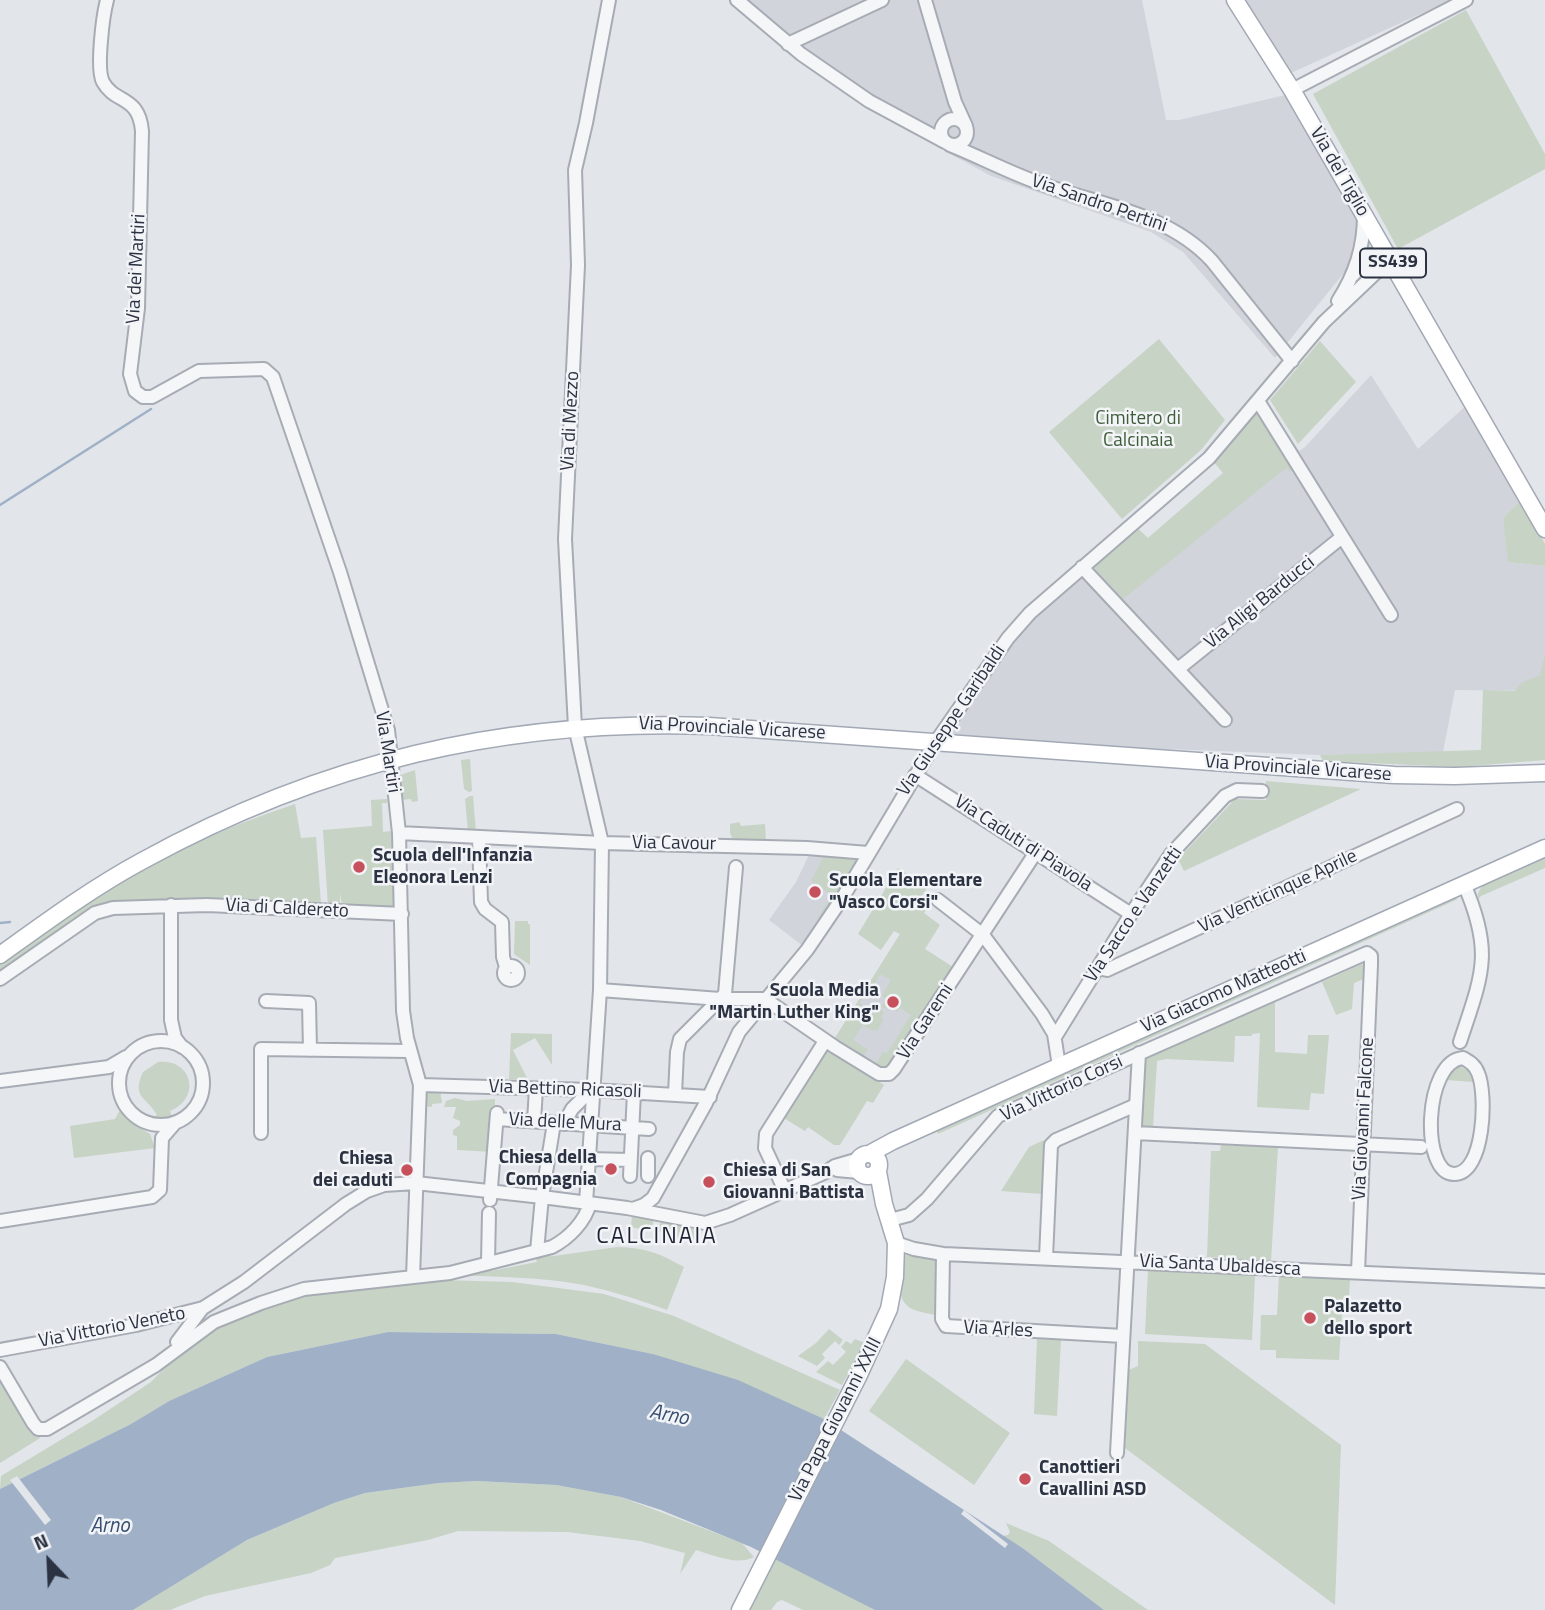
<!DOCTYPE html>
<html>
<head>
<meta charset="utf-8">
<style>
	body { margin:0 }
	#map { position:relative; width:1545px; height:1610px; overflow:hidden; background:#e2e5ea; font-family:"Titillium Web",sans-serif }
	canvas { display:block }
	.north { position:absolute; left:14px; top:1526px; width:70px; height:70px; -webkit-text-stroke:5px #f2f4f7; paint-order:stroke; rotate:337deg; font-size:19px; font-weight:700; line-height:28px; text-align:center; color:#2b3241 }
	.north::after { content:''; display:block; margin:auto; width:24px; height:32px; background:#2b3241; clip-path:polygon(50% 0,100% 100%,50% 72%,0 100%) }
</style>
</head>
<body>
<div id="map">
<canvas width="1545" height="1610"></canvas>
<div class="north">N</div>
</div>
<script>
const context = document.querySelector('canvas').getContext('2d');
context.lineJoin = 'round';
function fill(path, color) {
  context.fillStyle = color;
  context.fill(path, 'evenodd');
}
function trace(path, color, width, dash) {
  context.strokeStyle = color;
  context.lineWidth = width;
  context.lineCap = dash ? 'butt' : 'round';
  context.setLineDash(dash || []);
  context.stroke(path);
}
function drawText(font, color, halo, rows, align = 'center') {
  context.font = font + ' "Titillium Web",sans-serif';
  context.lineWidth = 5;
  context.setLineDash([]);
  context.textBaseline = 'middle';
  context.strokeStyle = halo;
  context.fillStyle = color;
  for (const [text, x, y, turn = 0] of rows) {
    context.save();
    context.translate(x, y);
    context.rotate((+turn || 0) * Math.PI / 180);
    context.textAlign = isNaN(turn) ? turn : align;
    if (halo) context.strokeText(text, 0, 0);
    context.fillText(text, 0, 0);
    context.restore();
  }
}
fill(new Path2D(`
	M728,0H1142L1166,120H1179L1294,93L1362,224L1347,269L1275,358L1183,252L1151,232L991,176L873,112L785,49Z
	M1240,0H1451L1291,73Z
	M1371,375L1418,449L1468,404L1522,499L1503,518L1509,562L1545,566V691L1455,690L1443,752L1320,755L940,740L1013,641L1034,615L1137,528L1148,538L1223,473L1214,462L1266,401L1299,451L1305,447Z
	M809,855L859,859L851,876L803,946L769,920L796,882Z
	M900,934L953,967L889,1065L881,1067L835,1038Z`), '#d1d4db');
fill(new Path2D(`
	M1466,10L1545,154V169L1398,249L1313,94Z
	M1159,339L1225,420L1201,450L1122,519L1049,432Z
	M1320,341L1356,382L1298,444L1270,400Z
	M1258,411L1293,469L1290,472L1287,468L1282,471L1123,599L1092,565L1137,528L1148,538L1223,473L1214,462Z
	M1521,500L1545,544V566L1508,562L1503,518Z
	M1545,655V760L1458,767L1323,761L1320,755L1481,750L1483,690L1515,691L1521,683L1540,675Z
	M470,759L472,791L469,792L464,789L461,760Z
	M415,770L418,801L412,802L411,799L402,800L400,775Z
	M1266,781L1361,789L1184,871L1178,859L1235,799L1266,800Z
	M470,796H473L476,832L468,831L465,799Z
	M387,799V803H382L383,832L391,831L394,905L390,907L342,906L340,893V906H328L323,830L372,826L371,800Z
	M295,804L301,838L316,837L321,904L175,899L112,902L94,907L0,974V964C32,942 63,916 96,896C157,857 226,827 295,804Z
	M739,822L741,826L765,824L766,841L733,840L730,833V824Z
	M1545,855V868L1481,896L1478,899V893L1484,883Z
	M824,856L859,859L851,876L822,920L818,918L832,895L811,881Z
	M898,868L928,887L918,901L928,907L924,913L940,925L925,949L953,967L889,1065L881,1067L873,1062H877L883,1052L887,1053L911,1015L900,1008L897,1012L889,1006L886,1009L882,1006L887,999L882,996L891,980L880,974L868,994L865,993L859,1003L875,1014L879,1009L884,1012L881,1018L884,1020L877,1031L874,1029L873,1031L863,1025L853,1040L868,1050L864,1056L835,1038L900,934L894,931L881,950L858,934Z
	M1451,896L1458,899L938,1134L935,1128Z
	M515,921H528V924H530V965L514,954Z
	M1362,964L1366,968L1364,979L1354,983L1352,1009L1336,1015L1322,982Z
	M1275,1002V1052L1307,1054L1308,1035H1329L1324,1094L1311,1093L1309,1110L1257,1107L1260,1033L1252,1034V1036H1235L1234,1062L1166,1059L1157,1061L1153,1127H1139L1143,1058Z
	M511,1033L552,1034V1065L535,1038L513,1050L528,1080L509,1079Z
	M827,1049L884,1085L873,1103L867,1101L840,1145H834L808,1127L805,1131L782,1117Z
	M158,1062C192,1058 202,1098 170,1111L172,1117L164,1122H157L153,1117L157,1115C147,1097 131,1098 143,1072Z
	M1459,1066L1469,1071L1473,1082L1446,1080L1452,1070Z
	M440,1090L442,1103L432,1104V1107L423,1106L426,1093Z
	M455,1098L467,1101L495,1099V1106H492L493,1152L457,1150V1136L453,1135V1130L460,1125V1121L453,1118L456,1107H444L446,1101Z
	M121,1108L134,1124L150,1134L155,1148L74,1158L70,1126L115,1119Z
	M1044,1140L1042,1194L1001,1191L1029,1147Z
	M1221,1145L1278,1147L1271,1261L1207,1257L1211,1151H1220Z
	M632,1216L654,1219L651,1231L631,1227Z
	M661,1221L697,1230L693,1243L658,1231Z
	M617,1247C647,1248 658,1253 684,1267L667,1310C640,1300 612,1291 584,1285C541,1277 497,1277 454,1275L488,1266L491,1271L537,1262L534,1255L554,1256Z
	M899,1254L936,1260L935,1315C928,1313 919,1312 912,1309C894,1300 898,1270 899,1254Z
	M1148,1269L1255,1275L1252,1340L1145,1334Z
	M1279,1276L1350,1278L1349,1298H1343L1339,1360L1276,1358V1350H1260L1261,1315H1277Z
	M441,1280L512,1282L604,1294L674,1316L840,1390L824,1419L653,1354L556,1334L388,1332L267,1357L169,1401L131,1424L0,1489L1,1476L92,1421L151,1382L189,1343L219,1324L264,1306L306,1294Z
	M829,1329L843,1340L839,1345L835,1341L822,1354L825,1358L817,1366L798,1356L816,1343Z
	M855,1339L865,1343L842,1385L816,1372L828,1361L833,1365L846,1352L841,1347L846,1341L851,1344Z
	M1037,1339L1061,1340L1057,1416L1034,1414Z
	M1138,1341L1205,1344L1341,1445L1335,1605L1125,1448L1129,1370L1138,1366Z
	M906,1359L1010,1433L974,1485L869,1411Z
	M0,1379L40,1438L0,1463Z
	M477,1481L556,1485L621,1497L742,1543L754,1557C737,1566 713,1555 696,1550L680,1574L685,1553L640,1541L567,1532L458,1531L428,1540L335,1558L330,1565L311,1573L205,1596L170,1610H133L247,1540L334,1503L365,1493L439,1483Z
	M1006,1523L1049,1541L1148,1610H1104L1024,1549L1003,1536L1008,1535L1010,1532Z
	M773,1558L866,1604L875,1610H803L782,1600L777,1602L771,1610H750Z`), '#c7d3c4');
fill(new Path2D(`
	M388,1332L556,1334L653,1354L738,1380L824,1419L1024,1549L1104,1610H875L751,1547L661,1510L621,1497L556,1485L477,1481L439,1483L365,1493L334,1503L247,1540L133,1610H0V1489L131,1424L169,1401L267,1357Z`), '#a0b1c7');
fill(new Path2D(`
	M17,1476L51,1520L45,1525L10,1480Z
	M964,1510L1008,1544L1005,1548L961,1514Z`), '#e2e5ea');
trace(new Path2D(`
	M0,505L151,409
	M0,923L10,922`), '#a0b1c7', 2.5);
const minor = new Path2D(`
	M107,0C103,15 96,69 103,82C115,104 139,95 142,131L138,308L130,374L135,391L143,397H152L199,371L264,369L273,377L340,572L388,730L399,833L403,1011L407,1038L420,1085L413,1277
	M737,0L801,54L869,101L945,142
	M925,0L955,102L966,126
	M788,44L882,0
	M1292,90L1466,0
	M941 132a13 13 0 1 1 26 0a13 13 0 1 1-26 0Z
	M950,145C980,157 1008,172 1039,183C1098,205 1167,212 1212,261L1292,361
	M1338,301C1355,274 1364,248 1364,215
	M1258,401L1391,615
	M1082,567L1225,720
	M1178,669L1342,537
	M915,775L1131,914
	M399,833L602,843L807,848L868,853
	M479,837L481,902L485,909L502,922L503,957L506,967
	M938,900L983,935L1042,1014L1054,1034L1059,1066
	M171,905V1020L175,1038L182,1047
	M504 973a7 7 0 1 1 14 0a7 7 0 1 1-14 0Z
	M1098,968L1107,970L1457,809
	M0,979L95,913L113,908L207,905L402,914
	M600,990L720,999H765L835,1047L879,1074H889L894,1069L1036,852
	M266,1001L309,1003L310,1050
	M1055,1037L1131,914L1171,854L1225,796L1237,790L1262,791
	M119 1083a42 42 0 1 1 84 0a42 42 0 1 1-84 0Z
	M1460,1042C1482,975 1494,953 1464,884
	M1463,1058C1470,1062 1475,1065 1478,1073C1487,1093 1485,1174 1454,1174C1420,1174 1424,1061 1463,1058Z
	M0,1081L109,1067L126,1057
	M420,1085L591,1090L710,1097
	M675,1094L677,1052L680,1039L725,994L736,867
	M497,1119L649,1129
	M534,1121L536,1089
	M564,1124L572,1109L591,1090
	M261,1133V1049L409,1051
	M1135,1133L1421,1147
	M589,1159L630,1160
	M837,1170L859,1172
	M630,1176L634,1092
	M648,1176V1158
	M785,1191L765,1148L766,1134L825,1041
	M490,1200L497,1113
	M586,1203L600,990L602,843L575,727L565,539L578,265L575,170L586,123L609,0
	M633,1209L644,1205L653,1198L706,1103L739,1032L807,950L843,897L935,743L1008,638L1030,613L1209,458L1324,322L1382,267L1386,252L1370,255L1353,275
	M890,1220L909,1215L927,1199L998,1116L1367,953L1371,956V965L1358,1272
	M0,1221L152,1197L160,1190L162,1138L175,1123
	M896,1243L914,1249L943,1254L1545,1281
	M537,1251L542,1197L554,1123
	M943,1254L942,1319L946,1326L1123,1336
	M1046,1258L1051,1145L1056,1140L1136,1105
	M488,1261L489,1213
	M177,1342L202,1309
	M0,1350L136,1325L203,1308L244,1282L346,1204L367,1191L384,1185L416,1183L542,1197L627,1208L705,1223L730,1215L826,1172L835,1166L859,1159
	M0,1367L33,1423L38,1429H47L156,1365L214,1322L261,1303L304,1289L450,1273L552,1247C569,1238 585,1222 590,1203
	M1117,1453L1139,1053`);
const major = new Path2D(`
	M1235,0L1292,90L1545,529
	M0,955C46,922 92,888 142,861C322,762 504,719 709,726L1394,775L1455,776L1545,773
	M857 1165a11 11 0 1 1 22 0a11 11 0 1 1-22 0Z
	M869,1154L893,1141L1545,848
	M740,1610L858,1377L889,1309L895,1277L896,1243L884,1204L878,1172`);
trace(minor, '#a7acb4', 16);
trace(major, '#a2a9b5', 19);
trace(minor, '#f5f6f8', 12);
trace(major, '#fff', 16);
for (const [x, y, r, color] of [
	[359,867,7,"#c6505c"],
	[815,892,7,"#c6505c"],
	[893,1002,7,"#c6505c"],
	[611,1169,7,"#c6505c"],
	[407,1170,7,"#c6505c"],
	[709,1182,7,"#c6505c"],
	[1310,1318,7,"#c6505c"],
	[1025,1479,7,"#c6505c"]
]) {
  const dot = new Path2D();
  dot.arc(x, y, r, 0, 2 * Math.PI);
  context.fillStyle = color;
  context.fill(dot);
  trace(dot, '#f2f4f7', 2.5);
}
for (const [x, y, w] of [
	[1393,263,66]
]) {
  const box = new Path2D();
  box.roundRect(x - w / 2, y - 14.5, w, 29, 5);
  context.fillStyle = '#f2f4f7';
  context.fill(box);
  trace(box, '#2b3241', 2);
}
drawText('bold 18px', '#2b3241', null, [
	["SS439",1393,263]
]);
drawText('19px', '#2b3241', '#f2f4f7', [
	["Via del Tiglio",1339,172,60],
	["Via Sandro Pertini",1099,204,19],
	["Via dei Martiri",137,269,-87],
	["Via di Mezzo",571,421,-87],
	["Via Aligi Barducci",1260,603,-39],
	["Via Giuseppe Garibaldi",952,721,-56],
	["Via Provinciale Vicarese",732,729,3],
	["Via Martiri",387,752,81],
	["Via Provinciale Vicarese",1298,769,4],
	["Via Cavour",674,844,1],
	["Via Caduti di Piavola",1023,844,33],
	["Via Venticinque Aprile",1278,892,-25],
	["Via di Caldereto",287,909,3],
	["Via Sacco e Vanzetti",1134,915,-56],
	["Via Giacomo Matteotti",1224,992,-24],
	["Via Garemi",926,1022,-57],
	["Via Vittorio Corsi",1062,1089,-25],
	["Via Bettino Ricasoli",565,1090,2],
	["Via Giovanni Falcone",1364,1119,-87],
	["Via delle Mura",565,1123,3],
	["Via Santa Ubaldesca",1220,1266,3],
	["Via Vittorio Veneto",112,1328,-11],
	["Via Arles",998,1330,3],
	["Via Papa Giovanni XXIII",836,1420,-63]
]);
drawText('19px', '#3e5c39', '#f2f4f7', [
	["Cimitero di",1138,419],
	["Calcinaia",1138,441]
]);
drawText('bold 19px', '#2b3241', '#f2f4f7', [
	["Scuola dell'Infanzia",373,856],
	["Eleonora Lenzi",373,878],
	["Scuola Elementare",829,881],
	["\"Vasco Corsi\"",829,903],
	["Scuola Media",879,991,"right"],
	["\"Martin Luther King\"",879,1013,"right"],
	["Chiesa della",597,1158,"right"],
	["Compagnia",597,1180,"right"],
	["Chiesa",393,1159,"right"],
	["dei caduti",393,1181,"right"],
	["Chiesa di San",723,1171],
	["Giovanni Battista",723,1193],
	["Palazetto",1324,1307],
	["dello sport",1324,1329],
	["Canottieri",1039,1468],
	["Cavallini ASD",1039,1490]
], 'left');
drawText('italic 21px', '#384f72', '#f2f4f7', [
	["Arno",669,1416,11],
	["Arno",110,1527]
]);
context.letterSpacing = '2px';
drawText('23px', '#1d2332', '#f2f4f7', [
	["CALCINAIA",657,1237]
]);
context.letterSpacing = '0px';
</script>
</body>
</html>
